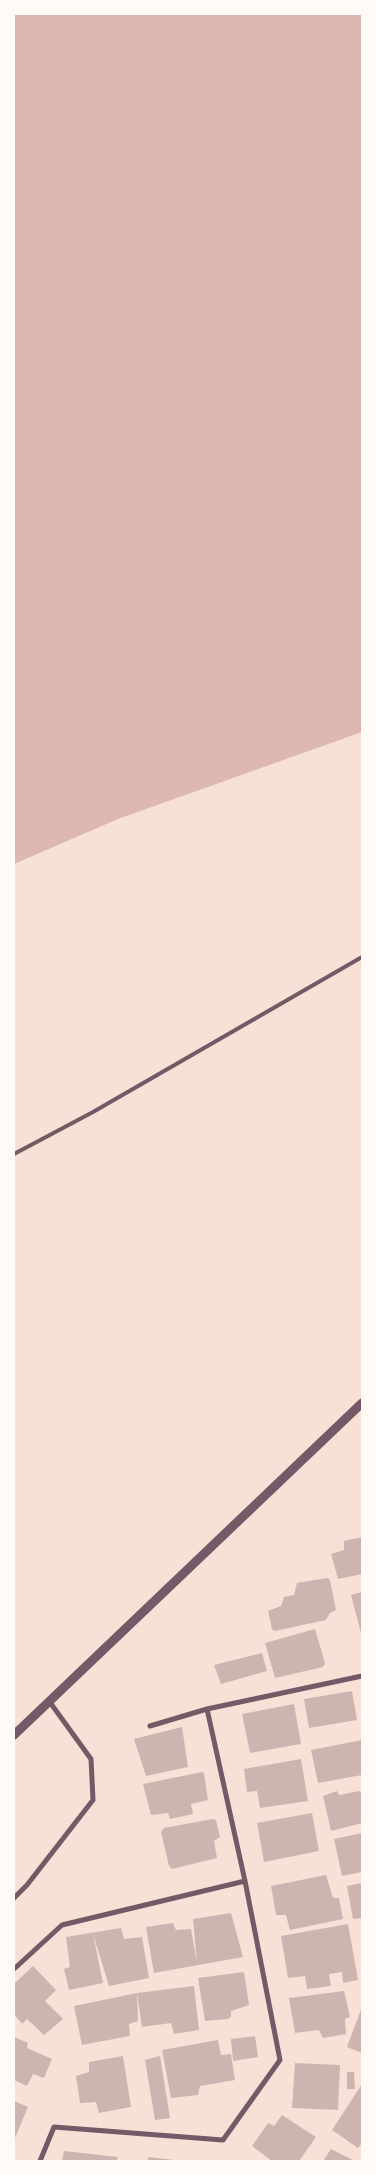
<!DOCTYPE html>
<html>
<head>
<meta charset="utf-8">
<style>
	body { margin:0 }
	#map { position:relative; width:376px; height:2175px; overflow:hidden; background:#f7e1d7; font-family:"Sofia Sans Condensed",sans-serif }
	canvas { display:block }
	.frame { position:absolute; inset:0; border:15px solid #fffaf5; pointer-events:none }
</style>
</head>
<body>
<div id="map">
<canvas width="376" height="2175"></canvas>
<div class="frame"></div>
</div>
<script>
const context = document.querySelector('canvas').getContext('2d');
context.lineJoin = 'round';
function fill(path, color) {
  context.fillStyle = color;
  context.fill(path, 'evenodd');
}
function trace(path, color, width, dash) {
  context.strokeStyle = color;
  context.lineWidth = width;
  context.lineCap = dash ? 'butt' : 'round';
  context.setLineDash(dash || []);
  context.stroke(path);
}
fill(new Path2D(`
	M14,14H362V732L118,819L14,864Z`), '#dcb8b0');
fill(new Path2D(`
	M362,1537V1574L338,1579L331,1554L344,1550V1541Z
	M327,1578L330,1580L336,1610L330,1613L326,1620L275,1631L272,1629L268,1611L281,1606L284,1597L294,1595L297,1583Z
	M362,1592V1637L351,1595Z
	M315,1629L325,1663L323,1667L275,1678L265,1643Z
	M262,1653L267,1671L221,1684L214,1665Z
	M352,1691L357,1720L309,1728L304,1699Z
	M294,1704L301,1744L250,1753L242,1714Z
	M182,1727L188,1767L146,1776L134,1739Z
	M362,1740V1775L318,1783L311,1750Z
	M301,1759L308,1801L260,1808L257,1791L247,1792L244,1769Z
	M202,1772L204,1773L208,1800L191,1804L193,1814L170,1819L168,1813L151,1815L143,1784Z
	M337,1791L339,1795L359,1791L362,1793V1823L331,1831L323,1796Z
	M312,1813L319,1851L264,1862L257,1823Z
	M213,1819L216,1820L220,1837L214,1841L217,1858L172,1869L169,1866L161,1832L164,1828Z
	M362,1833V1872L342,1876L334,1839Z
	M326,1875L333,1898H339L343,1919L290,1930L286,1915H276L271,1886Z
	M362,1883V1918L353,1919L347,1886Z
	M231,1913L243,1957L154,1973L146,1927L173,1923L176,1930L191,1929L197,1963L193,1919Z
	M348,1924L358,1980L343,1983L342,1972L329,1974L331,1986L307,1989L305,1976L288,1978L281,1936Z
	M121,1928L124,1939L142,1937L149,1978L109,1986L93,1934L103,1983L69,1990L64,1969L70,1967L66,1937Z
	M33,1966L56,1990L45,2001L63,2019L44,2035L27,2019L22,2024L14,2014V1984Z
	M244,1972L249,2005L231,2011V2017L228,2019L205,2021L198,1978Z
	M194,1986L199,2030L174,2034L171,2023L142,2027L137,1993Z
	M344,1991L350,2017L345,2019L346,2034L323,2038L319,2030L295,2033L289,1998Z
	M137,1993L138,2021L129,2024L130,2036L82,2045L74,2006Z
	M362,2007V2053L347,2047Z
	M255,2036L258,2057L233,2061L231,2039Z
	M14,2037L28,2043L27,2048L52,2059L44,2078L33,2074L27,2086L14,2080Z
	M218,2040L221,2055L231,2054L235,2080L200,2086L198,2095L171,2098L162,2050Z
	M123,2056L131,2107L99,2113L96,2102L80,2103L76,2076L89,2072V2062Z
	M160,2056L170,2118L155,2120L145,2060Z
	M295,2063L340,2065L338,2110L292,2108Z
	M347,2072H354L355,2089H347Z
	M362,2084V2143L358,2148L332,2130Z
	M14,2101L28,2107L15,2138L14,2137Z
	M282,2115L316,2137L299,2161H272L252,2146L268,2123L274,2126Z
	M331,2149L355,2161H323Z
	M64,2151L118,2157L117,2161H62Z
	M148,2157L175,2160V2161H148Z`), '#ccb4b1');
trace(new Path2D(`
	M14,1154L93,1112L362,957`), '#755966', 4);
trace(new Path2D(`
	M150,1726L207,1709L362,1676
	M14,1898L27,1885L93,1800L91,1759L49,1701
	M14,1969L62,1925L245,1881
	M40,2161L54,2127L223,2140L280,2060L245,1881L207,1709`), '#755966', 5);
trace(new Path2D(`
	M14,1735L362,1403`), '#755966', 9);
</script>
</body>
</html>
